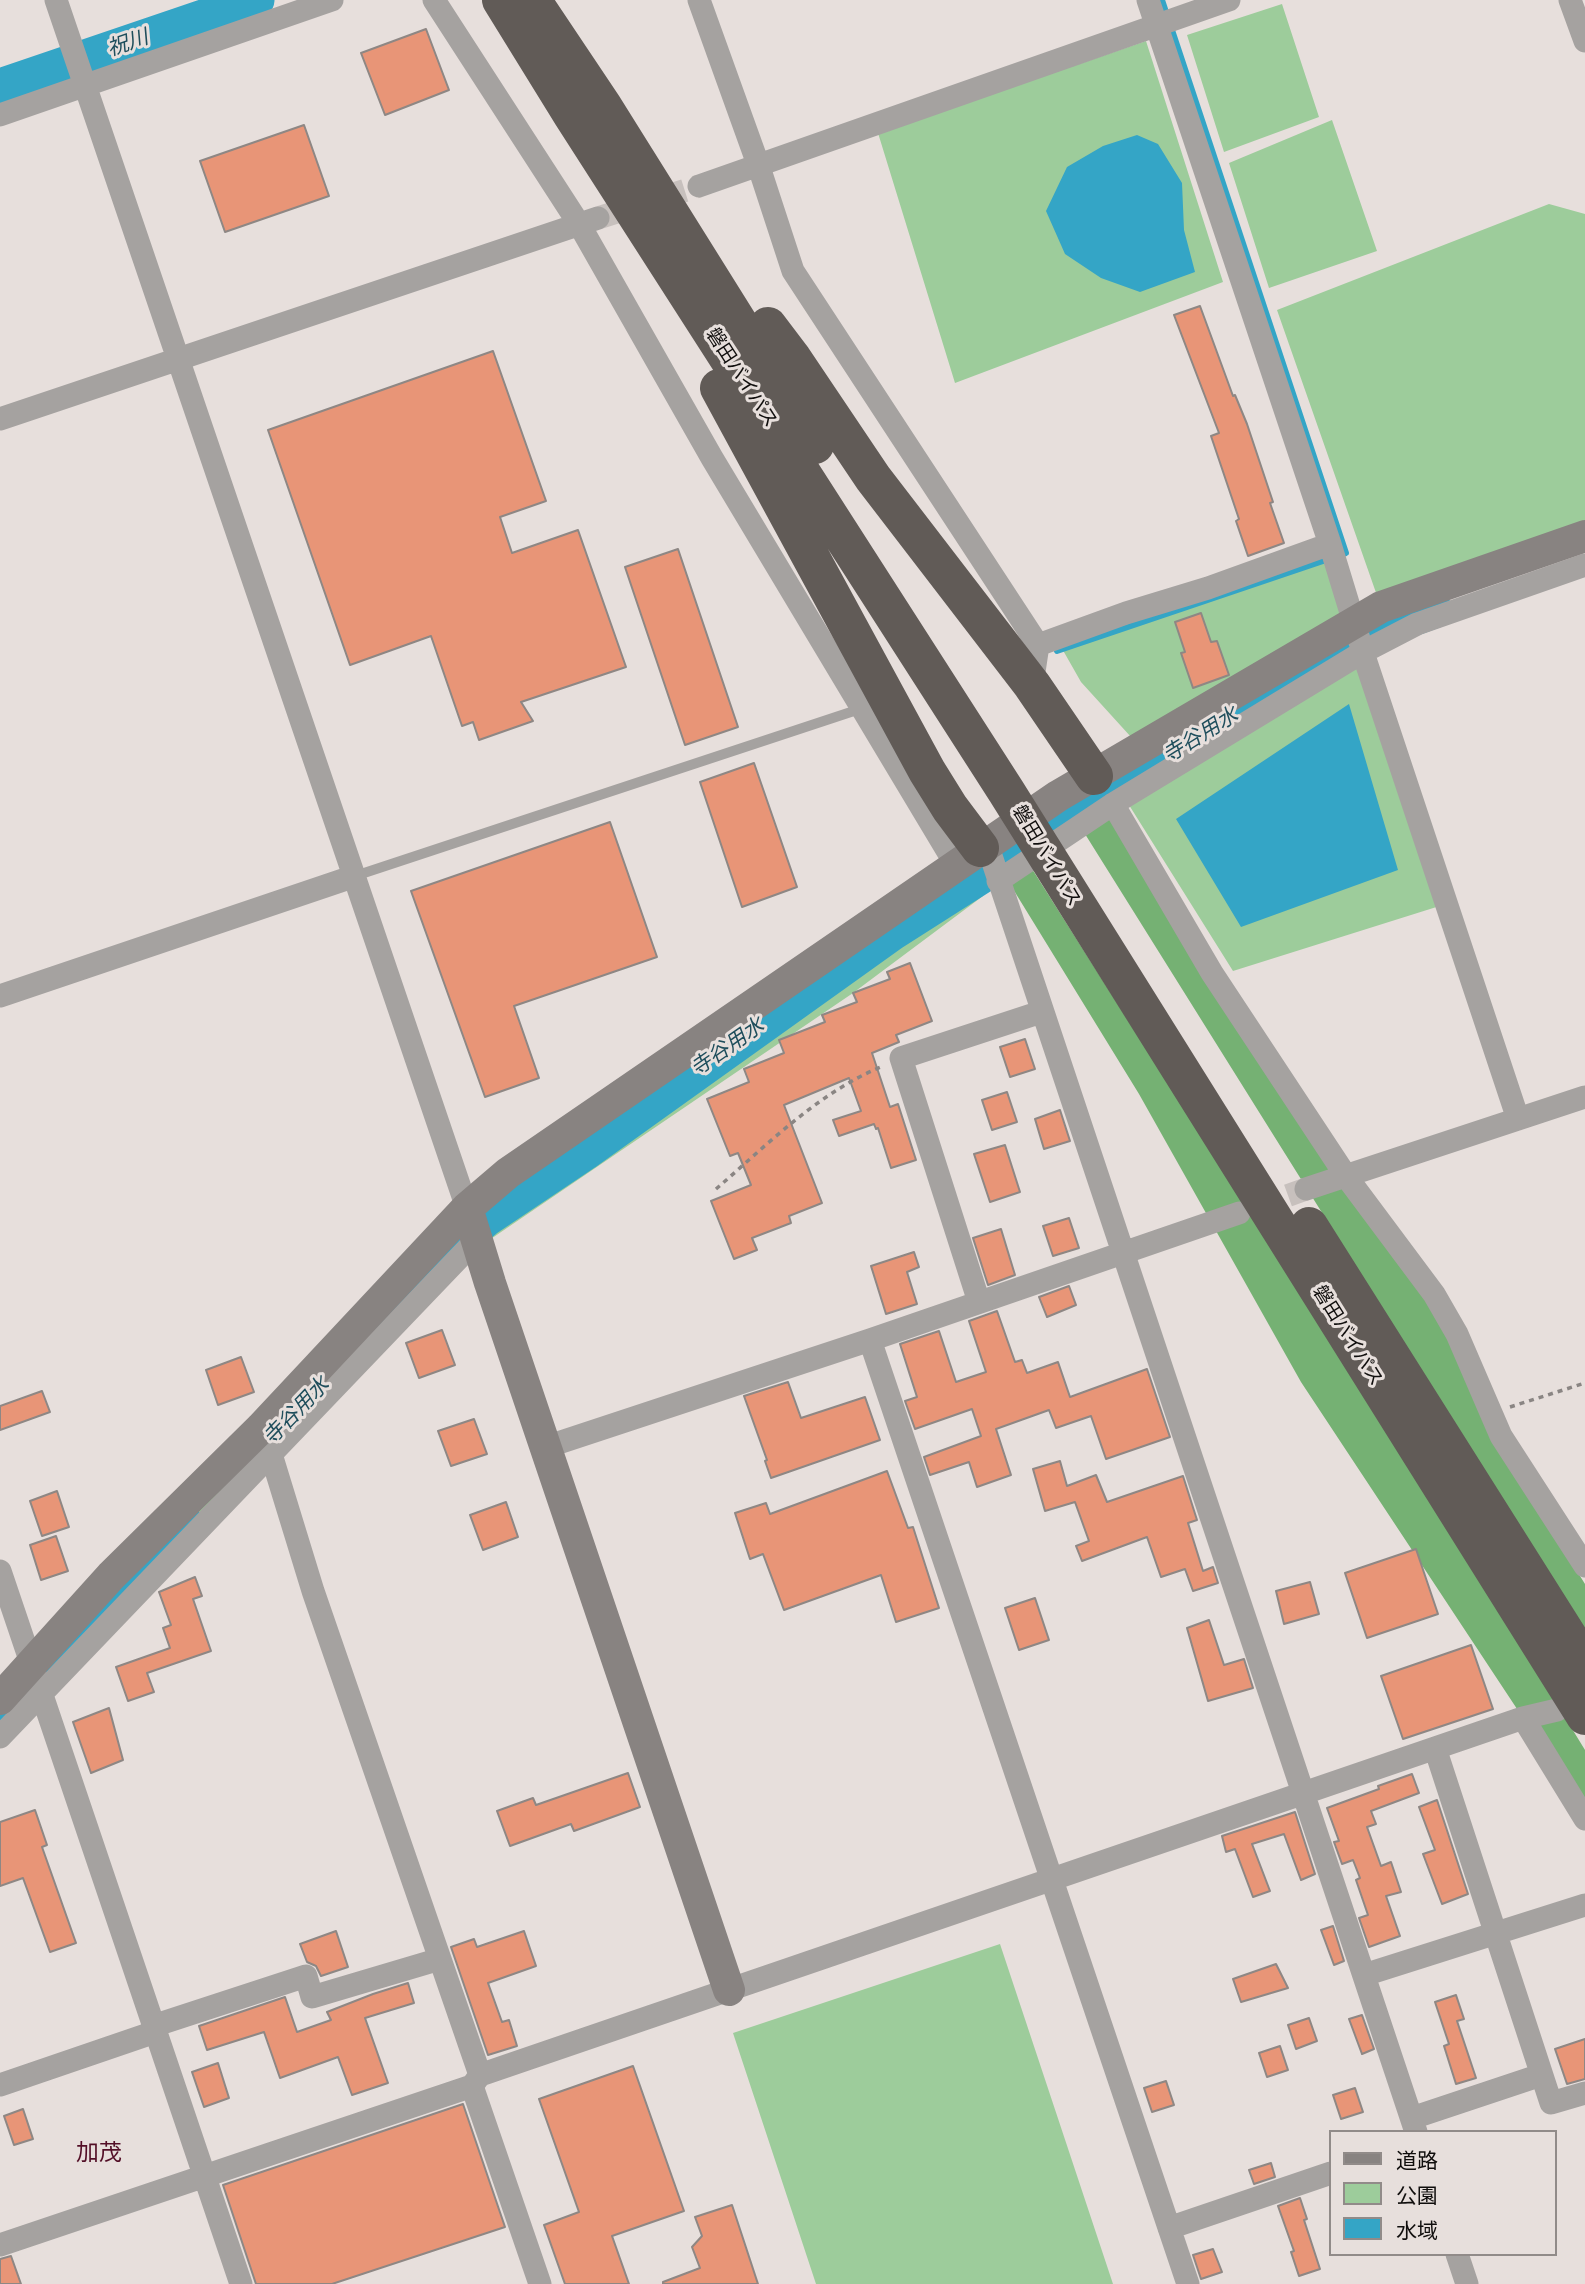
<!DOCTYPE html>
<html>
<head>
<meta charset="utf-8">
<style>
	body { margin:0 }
	#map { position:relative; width:1585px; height:2284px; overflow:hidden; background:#e7dfdc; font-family:"Times New Roman","Noto Sans JP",serif }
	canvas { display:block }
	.legend { position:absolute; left:1329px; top:2130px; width:228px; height:126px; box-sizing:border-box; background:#e7dfdc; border:2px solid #918b89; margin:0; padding:9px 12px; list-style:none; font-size:21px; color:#100e0d }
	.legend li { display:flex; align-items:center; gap:14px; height:35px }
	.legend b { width:35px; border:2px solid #918b89 }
</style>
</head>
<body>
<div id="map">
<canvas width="1585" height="2284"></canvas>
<ul class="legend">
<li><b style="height:9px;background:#888381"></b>道路</li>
<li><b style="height:19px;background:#9dcc9b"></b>公園</li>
<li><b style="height:19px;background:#34a5c6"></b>水域</li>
</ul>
</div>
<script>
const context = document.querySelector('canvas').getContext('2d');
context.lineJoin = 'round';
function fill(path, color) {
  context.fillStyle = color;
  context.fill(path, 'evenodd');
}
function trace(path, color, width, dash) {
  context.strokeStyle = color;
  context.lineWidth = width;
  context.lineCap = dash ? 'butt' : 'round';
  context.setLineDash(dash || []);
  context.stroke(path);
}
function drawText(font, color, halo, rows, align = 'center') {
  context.font = font + ' "Times New Roman","Noto Sans JP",serif';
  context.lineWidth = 6;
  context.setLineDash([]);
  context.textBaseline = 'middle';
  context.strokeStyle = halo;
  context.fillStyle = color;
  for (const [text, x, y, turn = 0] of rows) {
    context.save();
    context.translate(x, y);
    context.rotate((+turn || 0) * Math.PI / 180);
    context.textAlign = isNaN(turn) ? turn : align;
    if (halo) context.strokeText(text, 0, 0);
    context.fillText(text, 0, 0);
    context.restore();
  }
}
fill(new Path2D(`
	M1282,4L1319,117L1224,152L1187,35Z
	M1146,41L1223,282L955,383L878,133Z
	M1332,120L1377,251L1269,288L1229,163Z
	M1549,204L1585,214V536L1381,607L1277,310Z
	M1330,544L1349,611L1141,748L1081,682L1056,638Z
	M1366,662L1446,904L1233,971L1124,797Z
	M956,865L983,896L853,993L479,1247L0,1737V1697L467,1208Z
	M1000,1944L1113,2284H816L733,2033Z`), '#9dcc9b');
fill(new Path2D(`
	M1113,804L1434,1294L1509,1463L1585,1584V1633L1080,826Z
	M1027,861L1428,1494L1585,1750V1819L1523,1718L1301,1382L1139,1094L1005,876Z`), '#75b173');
fill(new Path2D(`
	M1137,135L1158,144L1182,183L1184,230L1195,272L1140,292L1101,278L1065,254L1046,211L1067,167L1103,146Z
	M1349,704L1398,870L1241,927L1176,819Z`), '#34a5c6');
trace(new Path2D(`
	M1162,0L1346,553L1339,555
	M1057,651L1329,559`), '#34a5c6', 6);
trace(new Path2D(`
	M0,87L256,0
	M353,1352L462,1239L485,1219L585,1152L891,933L1324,657L1377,631L1434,610
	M0,1718L187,1526`), '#34a5c6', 37);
const building = new Path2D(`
	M426,29L449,90L385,115L361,53Z
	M304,125L329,196L225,232L200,161Z
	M1200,306L1233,396L1235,395L1247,424L1273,502L1270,503L1284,543L1248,556L1236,521L1239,519L1211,436L1219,433L1174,315Z
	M493,351L546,501L500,517L512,553L578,530L626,667L521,702L533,721L479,740L473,722L462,726L431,636L350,665L268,430Z
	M678,549L738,727L685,745L625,567Z
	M1201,613L1211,642L1217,641L1229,675L1193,688L1181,653L1185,652L1175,622Z
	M754,763L797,887L742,907L700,782Z
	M610,822L657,957L514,1006L539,1078L485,1097L411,891Z
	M910,963L932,1021L896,1035L899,1042L872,1053L890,1107L898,1104L916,1160L891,1168L878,1128L876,1129L874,1124L839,1136L833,1120L861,1111L849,1078L784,1105L822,1203L789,1216L791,1223L752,1238L757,1250L734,1259L711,1201L751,1185L738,1153L730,1156L707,1099L749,1082L744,1069L784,1053L779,1040L825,1022L822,1015L857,1002L853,993L890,979L887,972Z
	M1025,1039L1035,1069L1010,1077L1000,1047Z
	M1007,1092L1017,1122L992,1130L982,1100Z
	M1060,1110L1070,1141L1044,1149L1035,1119Z
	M1005,1145L1020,1192L990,1202L974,1154Z
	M1069,1218L1079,1248L1053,1256L1043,1226Z
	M1001,1229L1015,1275L988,1285L973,1238Z
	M914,1252L919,1267L907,1272L917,1304L886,1314L871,1266Z
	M1069,1286L1076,1305L1047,1317L1039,1297Z
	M997,1311L1015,1362L1022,1360L1027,1373L1058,1362L1070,1397L1147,1369L1170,1437L1106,1459L1091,1416L1056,1428L1049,1410L996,1429L1011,1475L977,1487L969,1462L930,1475L924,1457L981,1436L972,1409L915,1429L905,1401L917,1397L900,1344L939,1331L956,1382L986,1372L969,1321Z
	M442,1330L455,1365L419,1378L406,1343Z
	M241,1357L254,1392L218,1405L206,1370Z
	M788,1382L801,1418L865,1397L880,1440L771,1478L765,1461L767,1460L744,1396Z
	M42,1391L50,1412L0,1430V1406Z
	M474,1419L487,1454L451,1466L438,1431Z
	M1060,1461L1067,1486L1096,1475L1107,1502L1183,1476L1197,1520L1188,1523L1203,1571L1213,1567L1218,1583L1193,1591L1185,1569L1161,1577L1147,1537L1082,1561L1076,1546L1089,1541L1075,1502L1045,1511L1033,1469Z
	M887,1471L908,1528L913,1527L939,1608L896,1622L881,1575L784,1610L763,1554L750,1559L735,1513L766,1503L770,1514Z
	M57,1491L69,1527L42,1536L30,1501Z
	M506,1502L518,1537L483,1550L470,1515Z
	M56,1536L68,1571L41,1580L30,1545Z
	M1416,1549L1438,1614L1367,1638L1345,1573Z
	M195,1577L202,1596L193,1599L211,1651L147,1673L154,1692L128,1701L116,1667L170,1648L163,1628L171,1625L159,1592Z
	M1310,1582L1319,1614L1284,1624L1276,1591Z
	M1035,1598L1049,1640L1019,1650L1005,1608Z
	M1209,1620L1224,1665L1244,1659L1253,1688L1208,1701L1187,1628Z
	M1471,1645L1493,1709L1403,1739L1381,1676Z
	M109,1708L123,1760L91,1773L73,1722Z
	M628,1773L640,1807L574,1831L571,1824L510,1846L497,1811L533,1798L536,1805Z
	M1412,1774L1419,1793L1371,1811L1376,1824L1367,1827L1381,1866L1391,1862L1401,1892L1386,1896L1400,1936L1369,1947L1359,1918L1368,1915L1356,1880L1360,1878L1353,1860L1342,1864L1334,1842L1339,1841L1327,1808L1379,1789L1378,1786Z
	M1437,1800L1468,1894L1442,1904L1423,1854L1435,1850L1419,1807Z
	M35,1810L47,1845L42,1847L76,1943L50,1952L23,1878L0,1886V1822Z
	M1295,1812L1315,1874L1301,1880L1284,1834L1252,1844L1270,1891L1253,1897L1235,1849L1226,1852L1222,1836Z
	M1333,1926L1344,1961L1334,1965L1321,1930Z
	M336,1931L348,1967L321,1976L316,1966L307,1962L300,1944Z
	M524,1931L536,1966L488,1983L502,2022L509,2020L517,2046L488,2055L451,1947L474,1939L477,1947Z
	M1276,1964L1288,1988L1241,2002L1233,1979Z
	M408,1983L414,2003L365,2018L388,2083L352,2095L338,2057L280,2078L264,2032L207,2050L199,2026L285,1997L297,2032L331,2020L327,2012L373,1994Z
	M1456,1995L1464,2019L1457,2021L1476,2078L1456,2084L1444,2046L1449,2044L1435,2002Z
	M1362,2015L1374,2049L1362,2054L1349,2019Z
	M1309,2018L1317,2041L1296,2049L1288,2025Z
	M1585,2039V2079L1567,2084L1555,2049Z
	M1280,2046L1288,2070L1267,2077L1259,2053Z
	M218,2063L229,2098L204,2107L192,2072Z
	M633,2066L684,2211L612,2236L629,2284H565L544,2225L579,2212L539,2099Z
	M1166,2081L1174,2105L1152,2112L1144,2088Z
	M1355,2088L1363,2112L1341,2119L1333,2095Z
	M463,2104L505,2227L332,2284H256L223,2185Z
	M23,2109L33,2139L14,2145L4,2116Z
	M1271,2163L1275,2177L1254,2184L1249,2170Z
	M1300,2198L1307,2219L1304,2220L1320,2269L1299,2276L1291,2252L1294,2251L1278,2206Z
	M732,2205L758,2284H663V2282L700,2268L692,2247L702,2236L695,2217Z
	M1213,2249L1222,2272L1201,2279L1193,2255Z
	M11,2256L21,2284H0V2259Z`);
fill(building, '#e89577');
trace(building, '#8e8784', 2);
trace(new Path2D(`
	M598,218L699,186
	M1256,1207L1306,1189`), '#c7c0bd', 23, [23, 11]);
trace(new Path2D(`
	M716,1189C768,1144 819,1092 883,1066
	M1510,1407L1585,1383`), '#8a8583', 3.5, [5, 5]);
trace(new Path2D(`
	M355,876L863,708`), '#a5a2a0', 10);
trace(new Path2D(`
	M56,0L467,1208
	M434,0L579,224L712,458L956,865
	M699,0L758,164L793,271L1038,645L1032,685
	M1148,0L1330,544L1366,662L1518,1119
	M1570,0L1585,41
	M0,115L332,0
	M699,186L1229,0
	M0,419L598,218
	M1038,645L1126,613L1208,588L1330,544
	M1113,804L1212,973L1346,1176L1434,1294L1457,1334L1501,1436L1585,1566
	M987,844L1416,2132
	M998,881L1113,804L1363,652L1417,624L1585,565
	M0,996L355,876
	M1306,1189L1585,1097
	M979,1302L901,1058L1041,1012
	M870,1340L1188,2284
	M267,1441L313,1591L480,2075
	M546,1447L870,1340L1239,1213
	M0,1571L241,2284
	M1523,1718L1585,1819
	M0,1737L477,1239
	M1435,1748L1551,2103L1585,2093
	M1364,1975L1585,1905
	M153,2026L306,1976L312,1997L440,1959
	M0,2085L155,2032
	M472,2086L540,2284
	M1412,2118L1541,2075
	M1169,2228L1331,2173
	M0,2245L472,2086L480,2075L1523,1718L1557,1710
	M1457,2254L1467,2284`), '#a5a2a0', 23);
trace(new Path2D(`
	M467,1208L490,1283L729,1990
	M0,1699L111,1576L261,1428L467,1208L508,1173L1058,796L1381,607L1585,536`), '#888381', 32);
trace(new Path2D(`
	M501,0L572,115L1006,791L1585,1716
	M532,0L603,106L815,445
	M768,326L793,359L873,478L1032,685L1094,776
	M719,388L927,771L950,808L980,848
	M1309,1226L1585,1663`), '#615b57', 38);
drawText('19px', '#100e0d', '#e7dfdc', [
	["磐田バイパス",741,378,57],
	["磐田バイパス",1046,856,59],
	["磐田バイパス",1347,1336,58]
]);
drawText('italic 21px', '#1f4e5c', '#e7dfdc', [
	["祝川",128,44,-19],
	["寺谷用水",1201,736,-32],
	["寺谷用水",728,1048,-35],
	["寺谷用水",297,1412,-46]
]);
drawText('23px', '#530f27', '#e7dfdc', [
	["加茂",99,2154]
]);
</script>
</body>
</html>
